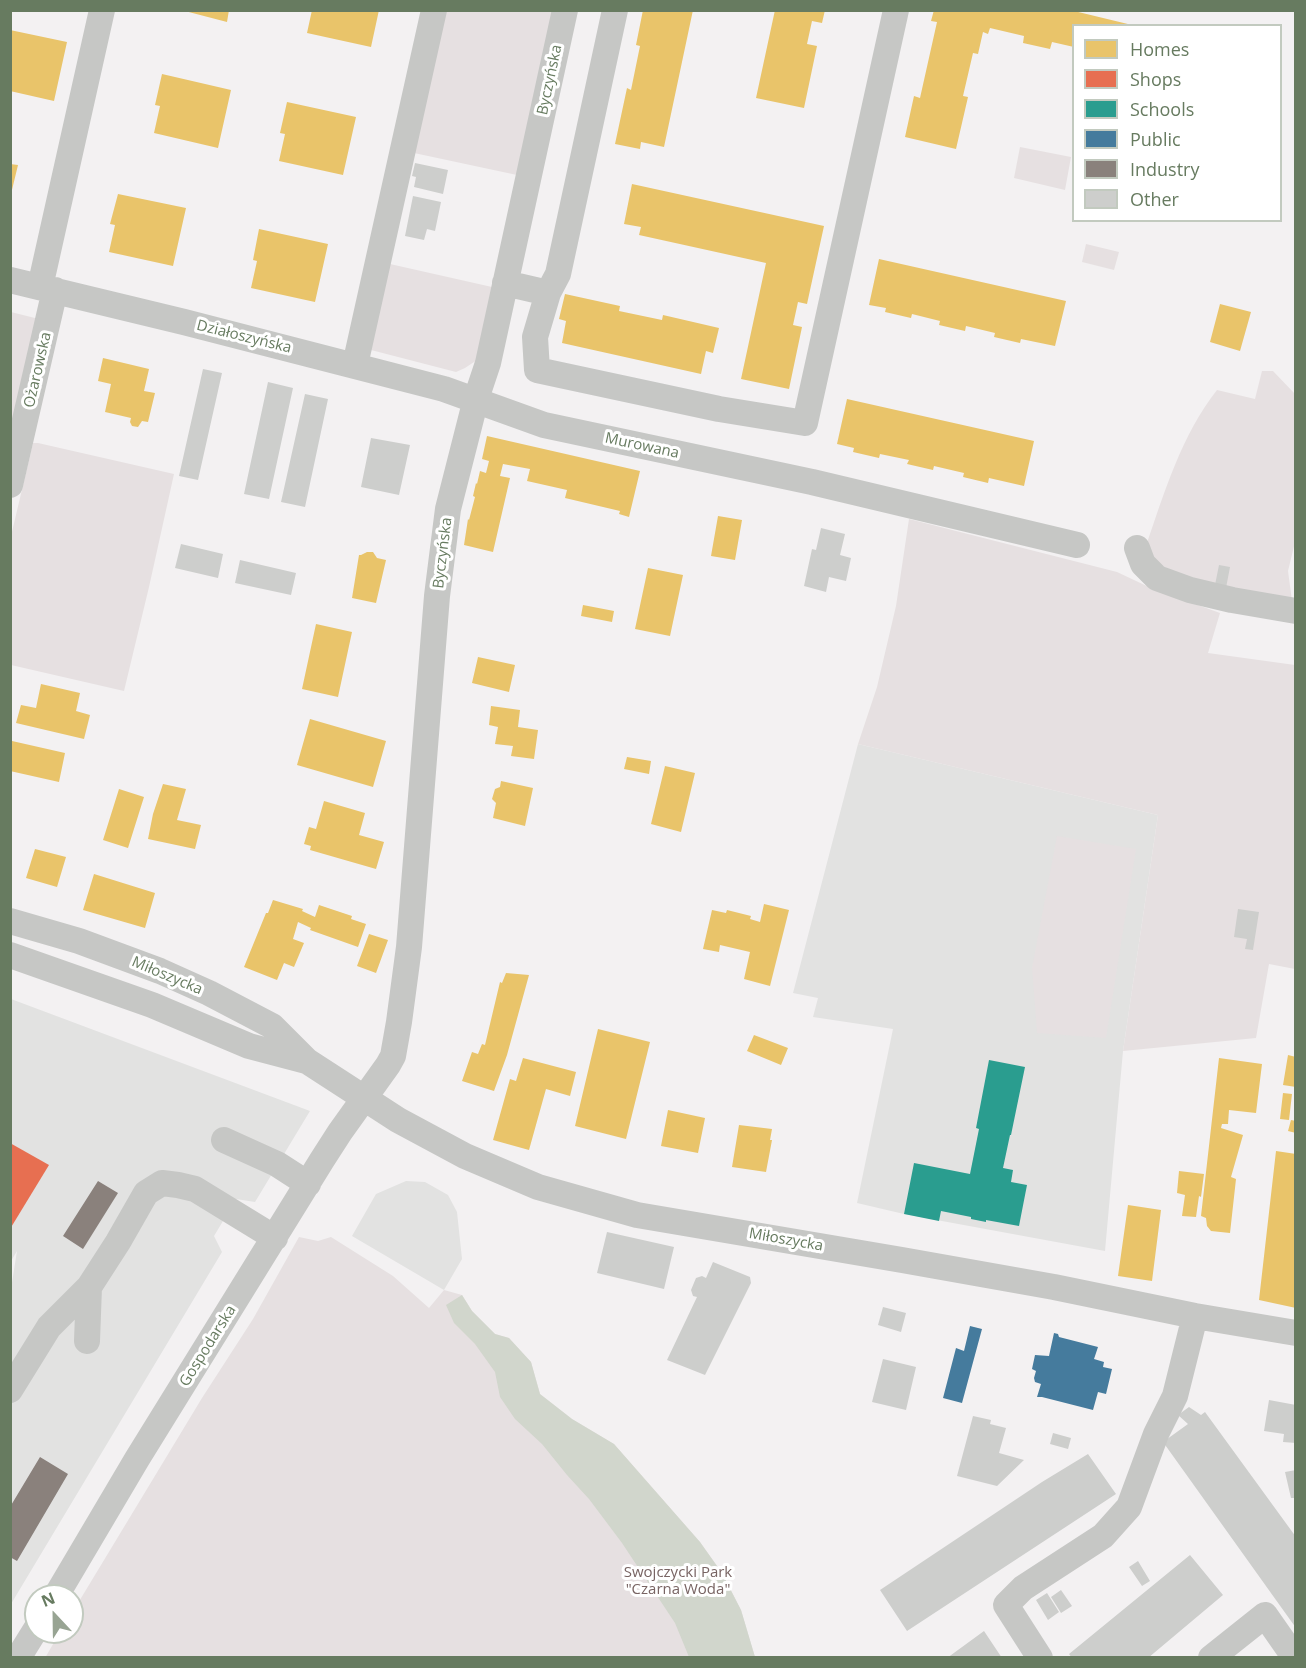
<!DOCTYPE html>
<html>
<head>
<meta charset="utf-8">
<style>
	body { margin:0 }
	#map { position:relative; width:1306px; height:1668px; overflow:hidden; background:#f3f1f2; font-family:"Open Sans",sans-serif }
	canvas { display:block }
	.frame { position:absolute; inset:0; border:12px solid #677b60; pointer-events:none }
	.legend { position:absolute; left:1072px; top:24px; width:210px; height:198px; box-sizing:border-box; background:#fff; border:2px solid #c2cabf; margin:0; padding:8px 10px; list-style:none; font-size:18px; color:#677b60 }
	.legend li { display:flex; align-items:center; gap:12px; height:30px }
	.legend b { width:30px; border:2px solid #c2cabf }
	.north { position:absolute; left:24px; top:1584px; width:60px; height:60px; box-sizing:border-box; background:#fff; border:2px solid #c2cabf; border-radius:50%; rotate:338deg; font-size:16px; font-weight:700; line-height:24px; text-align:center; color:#677b60 }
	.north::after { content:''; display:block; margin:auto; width:21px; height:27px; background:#98a493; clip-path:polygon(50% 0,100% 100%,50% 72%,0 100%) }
</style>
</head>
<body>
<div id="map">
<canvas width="1306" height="1668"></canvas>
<div class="frame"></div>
<ul class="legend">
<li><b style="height:16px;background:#e9c46a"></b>Homes</li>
<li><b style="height:16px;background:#e76f51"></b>Shops</li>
<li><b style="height:16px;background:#2a9d8f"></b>Schools</li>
<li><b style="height:16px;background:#457b9d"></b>Public</li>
<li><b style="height:16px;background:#8a817c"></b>Industry</li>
<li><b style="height:16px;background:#cdcecc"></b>Other</li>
</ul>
<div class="north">N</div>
</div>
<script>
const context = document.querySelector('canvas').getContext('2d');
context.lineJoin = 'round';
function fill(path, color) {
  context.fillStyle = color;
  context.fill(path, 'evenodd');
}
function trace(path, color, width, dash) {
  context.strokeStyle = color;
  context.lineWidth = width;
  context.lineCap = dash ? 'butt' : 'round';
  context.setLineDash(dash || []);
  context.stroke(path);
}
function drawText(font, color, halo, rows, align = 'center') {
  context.font = font + ' "Open Sans",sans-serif';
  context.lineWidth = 6;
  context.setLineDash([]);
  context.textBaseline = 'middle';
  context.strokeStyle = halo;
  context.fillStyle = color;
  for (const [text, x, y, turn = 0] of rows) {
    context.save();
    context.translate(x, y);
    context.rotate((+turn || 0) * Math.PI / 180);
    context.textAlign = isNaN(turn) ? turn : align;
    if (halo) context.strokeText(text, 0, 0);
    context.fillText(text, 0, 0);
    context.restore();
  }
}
fill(new Path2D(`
	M858,744L1158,815L1123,1051L1105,1251L904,1214L857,1203L893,1029L813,1017L818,998L793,993Z
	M11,999L310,1111L255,1202L236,1199L229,1211L214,1236L222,1252L11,1604L10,1295L17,1251L11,1261Z
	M406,1181L425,1182L448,1195L457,1212L462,1259L444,1290L352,1236L376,1194Z`), '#e2e2e1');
fill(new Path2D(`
	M444,11H554L517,175L414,153Z
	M1020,147L1071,157L1065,190L1014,178Z
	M1086,244L1119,252L1114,270L1082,262Z
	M390,264L492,287L477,360L465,368L456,372L371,350Z
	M11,312L39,319L11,436Z
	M1262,371H1273L1295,394L1296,538L1288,571L1292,601L1213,590L1158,564L1146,546C1164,493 1182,434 1217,390L1255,399Z
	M33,443H38L174,474L149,587L124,691L11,665V536Z
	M909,519L1117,572L1151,588L1220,613L1208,653L1295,665V969L1269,964L1256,1038L1123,1051L1158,815L858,744L877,687L896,606Z
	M1057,836L1136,849L1106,1038L1037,1033L1032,968Z
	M299,1237L318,1241L331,1237L393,1276L429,1308L444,1290L462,1295L472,1311L495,1334L509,1338L531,1362L540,1394L572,1419L614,1444L700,1542L722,1573L741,1610L755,1657H773L45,1658L60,1632H72V1613L202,1398L253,1319Z`), '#e6e0e1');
fill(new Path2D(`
	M462,1295L472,1311L495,1334L509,1338L531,1362L540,1394L572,1419L614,1444L700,1542L722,1573L741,1610L755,1657H689L675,1623L622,1543L589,1499L567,1475L542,1444L515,1419L500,1397L495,1372L475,1344L454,1323L446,1305Z`), '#d1d6cc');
fill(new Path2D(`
	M181,10H229L227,22Z
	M312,10H379L371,47L307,33Z
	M643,10H693L664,147L641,142L640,149L615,144L627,88L631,90L640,46L636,45Z
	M775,10H825L822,23L812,21L807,44L817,46L804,108L756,98Z
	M934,10H1070L1132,25L1074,26V47L1052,42L1050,49L1023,43L1024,36L990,28L988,34L983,32L978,54L973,53L963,96L968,97L956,149L905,137L914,96L920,98L937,22L931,21Z
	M10,30L67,42L54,101L10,91Z
	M162,74L231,90L218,148L154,133L160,106L155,105Z
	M287,102L356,117L343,175L279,161L285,134L280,133Z
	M10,164L18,165L11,194H10Z
	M632,184L824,226L807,304L798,302L793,325L802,327L789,389L741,379L766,263L639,235L641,227L624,224Z
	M118,194L186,208L173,266L109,252L115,225L110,224Z
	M259,229L328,244L315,302L251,288L257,261L253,260Z
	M879,259L1066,301L1055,346L1021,339L1020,343L994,337L995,333L966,326L965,331L939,325L940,321L912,314L911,318L885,312L886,308L869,305Z
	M565,294L620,306L619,311L662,320L663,315L719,328L713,353L706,351L701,374L562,343L566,321L559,319Z
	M1220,304L1251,312L1240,351L1210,342Z
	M103,358L149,369L144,391L155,393L148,422L142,421L138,427L132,426L130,422L131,418L105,412L111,384L98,381Z
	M847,399L1034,441L1024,486L989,478L988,483L963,477L964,473L934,466L933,470L907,464L909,460L880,454L879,458L853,452L854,448L837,444Z
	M487,436L640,471L629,517L619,514L620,511L565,498L567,490L527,481L530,469L503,464L500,476L510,478L493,552L464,545L468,519L469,520L475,497L473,496L476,483L477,484L480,471L486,473L489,461L482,459Z
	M718,516L742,520L735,560L711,556Z
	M367,552H373L377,558L386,560L376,603L352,598L359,555H361Z
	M648,568L683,575L670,636L635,629Z
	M583,605L614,611L612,622L581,616Z
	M316,624L352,632L338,697L302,689Z
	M478,657L515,665L509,692L472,683Z
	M41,684L80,693L76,711L90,715L84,739L16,723L21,705L36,708Z
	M491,706L520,710L518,727L538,730L534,759L511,756L513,746L495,744L498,727L489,725Z
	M310,719L386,741L373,787L297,765Z
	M12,741L65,753L59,782L10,771Z
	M627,757L651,761L649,774L624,769Z
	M665,766L695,773L681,832L651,824Z
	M501,781L533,788L525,826L493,818L496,803L492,799L495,789L500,787Z
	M163,784L186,789L177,820L201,825L195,849L148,839L153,814Z
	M119,789L144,797L128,848L103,840Z
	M324,801L365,813L359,835L384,842L376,869L310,850L311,846L304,844L309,827L316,829Z
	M35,849L66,857L57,887L26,878Z
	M94,874L155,893L145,928L83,910Z
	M273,900L303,909L302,911L315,917L319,905L352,916L351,919L366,924L358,947L310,930L311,928L298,922L293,939L304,943L294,967L284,963L277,980L244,967L266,913H268Z
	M764,904L789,910L770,986L744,979L750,952L720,945L719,952L703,949L712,910L726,913L727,910L751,916L750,919L760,922Z
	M369,934L388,940L376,973L357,966Z
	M506,973L529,975L507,1055L494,1091L462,1081L472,1052L478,1054L482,1044L485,1045L500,982L502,983Z
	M598,1029L650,1042L626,1139L575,1126Z
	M754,1035L788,1048L781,1065L747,1051Z
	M1288,1055L1296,1057V1087L1283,1085Z
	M523,1058L576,1072L570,1096L546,1089L529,1150L493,1140L510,1079L516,1081Z
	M1219,1058L1262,1064L1256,1113L1229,1110L1228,1124H1222L1221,1128L1243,1135L1231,1177L1236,1179L1230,1233L1211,1231L1207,1226L1206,1218L1201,1216Z
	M1283,1093L1292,1094L1289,1120L1280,1119Z
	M668,1110L705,1118L698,1153L661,1146Z
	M1291,1120L1296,1121V1133L1288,1131Z
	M739,1125L772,1129L770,1140H772L766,1172L732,1167Z
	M1276,1151L1296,1154V1308L1259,1300Z
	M1179,1171L1204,1174L1201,1197L1199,1196L1196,1217L1182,1216L1185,1195L1177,1193Z
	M1128,1205L1161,1210L1152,1281L1118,1276Z`), '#e9c46a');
fill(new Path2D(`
	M10,1143L49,1165L10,1229Z`), '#e76f51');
fill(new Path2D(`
	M989,1060L1025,1067L1011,1135H1010L1003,1168L1013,1170L1011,1182L1027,1185L1019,1226L986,1220V1222L971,1219V1217L941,1211L939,1221L904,1214L914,1163L970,1174L979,1129L976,1128Z`), '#2a9d8f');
fill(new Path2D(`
	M970,1326L982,1329L962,1403L943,1398L956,1348L964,1351Z
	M1054,1333L1058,1334L1059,1337L1098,1347L1094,1359L1104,1362L1103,1367L1112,1369L1106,1394L1098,1392L1093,1410L1042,1397H1037L1041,1384L1035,1382L1034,1378L1036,1371L1032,1369L1035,1355L1049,1356Z`), '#457b9d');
fill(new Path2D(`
	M98,1181L118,1193L83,1249L63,1236Z
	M40,1457L68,1474L17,1561L10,1557V1507Z`), '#8a817c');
fill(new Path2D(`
	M415,163L448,170L443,194L414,187L416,177L412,176Z
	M413,196L441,202L435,231L427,229L424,240L405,236Z
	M203,369L222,373L198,480L179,476Z
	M268,382L293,388L269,499L244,494Z
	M305,394L328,399L305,507L281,502Z
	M371,438L410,445L399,495L361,487Z
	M821,528L845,534L840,555L851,558L846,581L829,577L826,592L804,586L812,549L816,550Z
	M181,544L223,554L218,578L175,568Z
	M240,560L296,573L291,595L235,583Z
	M1219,565L1230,567L1226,588L1215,585Z
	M1238,909L1259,912L1253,950L1245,949L1247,939L1234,937Z
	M607,1232L674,1247L664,1289L597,1273Z
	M713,1262L750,1277L751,1283L705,1375L667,1360L697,1297L693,1296L691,1290L696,1278L702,1276L706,1278Z
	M883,1307L906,1313L901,1332L878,1325Z
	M883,1359L916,1367L906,1410L872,1402Z
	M1269,1400L1296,1405V1443L1283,1442L1284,1434L1264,1431Z
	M1189,1407L1201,1415L1205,1412L1296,1537V1628L1163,1442L1188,1424L1178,1415Z
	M973,1416L991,1420L990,1424L1006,1428L999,1453L1024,1460L997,1486L957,1476Z
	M1053,1433L1071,1438L1068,1449L1050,1444Z
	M1088,1454L1116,1494L907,1631L880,1590L1042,1482Z
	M1296,1470V1498H1291L1285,1472Z
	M1190,1555L1223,1595L1148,1658H1072L1069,1654Z
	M1138,1561L1150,1581L1142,1586L1129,1567Z
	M1061,1590L1072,1606L1061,1613L1051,1597Z
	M1047,1593L1059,1612L1048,1620L1036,1600Z
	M984,1631L1002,1658H947Z`), '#cdcecc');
trace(new Path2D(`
	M615,10L558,274L548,293L535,337L537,370L719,409L805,423L896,10
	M10,280L184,322L444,389L544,425L812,482L1077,545
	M505,283L548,293
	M40,287L102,10
	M355,365L434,10
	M10,485L55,290
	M1137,548L1143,564L1157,578L1190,590L1232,600L1296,611
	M10,921L79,941L160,971L209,993L272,1026L307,1061L398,1120L465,1156L538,1187L637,1215L902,1260L1054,1287L1195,1316L1296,1333
	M10,955L152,1005L249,1046L306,1061
	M224,1140L277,1164L308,1184
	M87,1341L89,1287L118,1242L146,1193L162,1183L178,1185L195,1189L275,1238
	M10,1390L49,1327L89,1287
	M56,1596L137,1459L322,1160L340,1132L388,1065L393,1056L399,1022L409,947L437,596L448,509L476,399L488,363L565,10
	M18,1658L36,1629
	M1040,1658L1006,1605L1023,1588L1103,1536L1129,1507L1156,1434L1175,1396L1195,1316
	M1211,1658L1265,1615L1295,1658`), '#c6c7c5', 26);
drawText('15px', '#677b60', '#fff', [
	["Byczyńska",550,80,-78],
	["Działoszyńska",244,337,14],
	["Ożarowska",38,370,-77],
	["Murowana",642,446,12],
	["Byczyńska",443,553,-83],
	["Miłoszycka",167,976,23],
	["Miłoszycka",786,1240,10],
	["Gospodarska",208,1346,-58]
]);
drawText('15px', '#786463', '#fff', [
	["Swojczycki Park",678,1573],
	["\"Czarna Woda\"",678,1590]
]);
</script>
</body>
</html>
